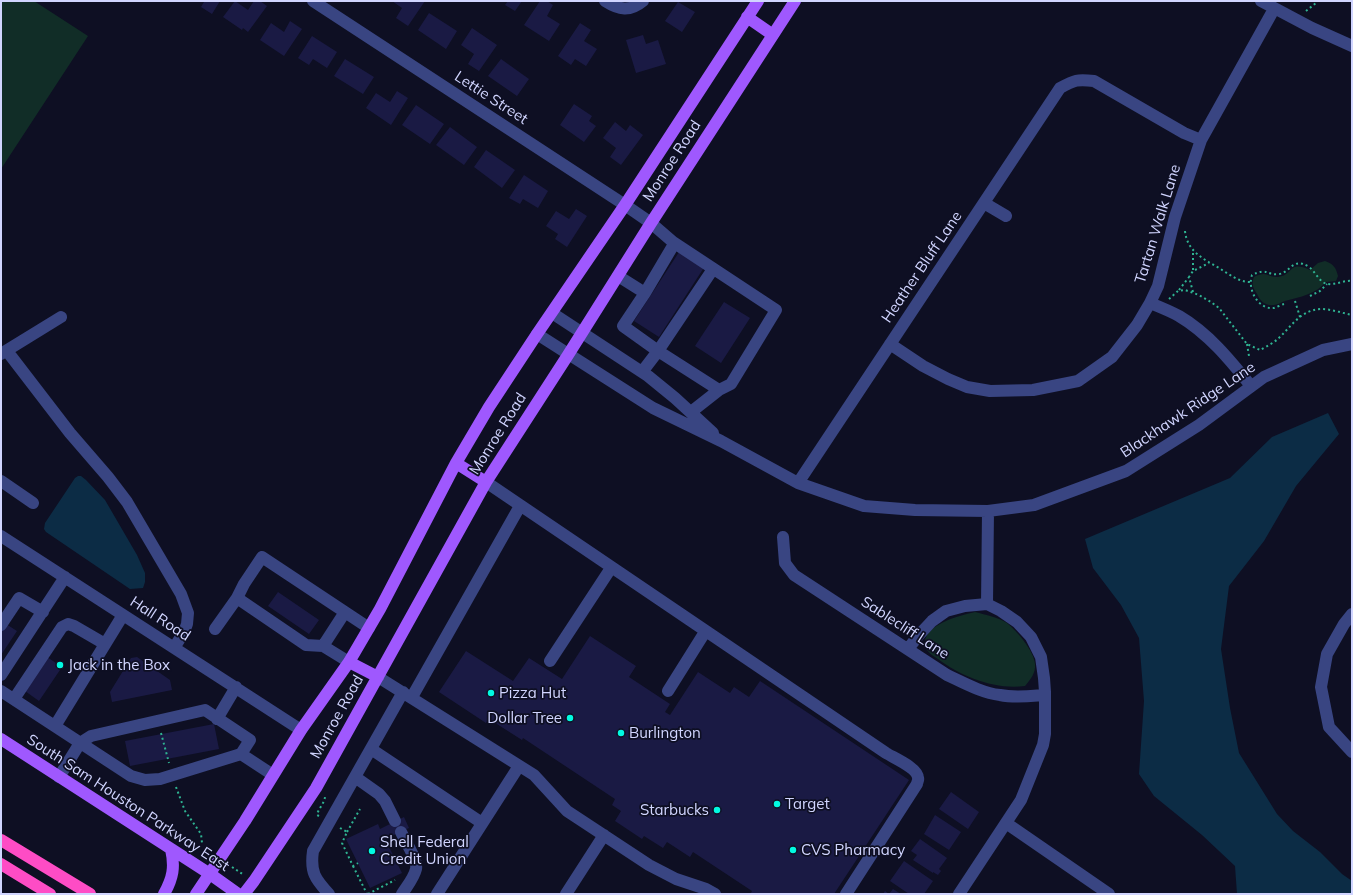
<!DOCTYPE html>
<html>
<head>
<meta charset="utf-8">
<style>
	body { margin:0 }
	#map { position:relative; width:1353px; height:895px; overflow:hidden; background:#0e0f23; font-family:Mulish,sans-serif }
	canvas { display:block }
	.frame { position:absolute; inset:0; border:2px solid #d1d5ff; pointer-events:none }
</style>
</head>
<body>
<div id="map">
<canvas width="1353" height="895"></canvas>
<div class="frame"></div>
</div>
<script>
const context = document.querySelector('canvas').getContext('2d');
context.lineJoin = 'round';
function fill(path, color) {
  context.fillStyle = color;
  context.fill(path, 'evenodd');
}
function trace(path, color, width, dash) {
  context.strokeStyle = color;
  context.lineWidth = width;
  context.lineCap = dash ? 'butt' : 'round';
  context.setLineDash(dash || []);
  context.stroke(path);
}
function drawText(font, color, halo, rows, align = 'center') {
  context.font = font + ' Mulish,sans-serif';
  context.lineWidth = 3.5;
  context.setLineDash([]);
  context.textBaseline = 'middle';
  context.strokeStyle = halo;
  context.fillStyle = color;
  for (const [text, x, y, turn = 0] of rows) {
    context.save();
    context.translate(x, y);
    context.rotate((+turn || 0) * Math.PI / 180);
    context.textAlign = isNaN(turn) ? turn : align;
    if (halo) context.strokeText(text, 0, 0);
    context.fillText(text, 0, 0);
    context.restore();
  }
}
fill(new Path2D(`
	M1,1H34L88,36L1,169Z
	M1325,261C1334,264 1336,268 1338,276L1336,281L1326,282C1316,294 1300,297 1285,301C1282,302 1277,305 1274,305C1265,306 1260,301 1257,294C1253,288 1251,284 1254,277C1268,270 1267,278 1278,277C1294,275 1288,260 1310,270L1318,263Z
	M975,612C986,615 998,617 1007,623C1017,631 1034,651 1035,664C1036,673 1030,680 1025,686C995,690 962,677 938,659C933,656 927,652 925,646C921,625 961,615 975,612Z`), '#112d27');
fill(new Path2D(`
	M1328,413L1339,434L1296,486L1264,541L1229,586L1221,649L1230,708L1239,753L1277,814L1293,831L1320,852L1342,874L1352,881V894H1237L1235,866L1202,835L1154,796L1139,774L1144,701L1139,638L1121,605L1093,568L1085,539L1230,478L1272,437Z
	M78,476H81L86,480L105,500L137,555L145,573V582L143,588L130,589L46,532L44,529L45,523L75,478Z`), '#0c2c45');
fill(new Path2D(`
	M201,1H220L212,14L201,7L204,2Z
	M235,1L248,10L254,1H260L267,6L248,32L243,28L242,30L223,17Z
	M392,1H425L408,26L396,18L402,8Z
	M508,1H522L515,11L505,5Z
	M540,1H547L553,5L547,16L560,24L549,41L524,25Z
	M678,2L695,12L682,32L665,21Z
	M429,13L457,31L446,49L418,30Z
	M290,21L302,29L284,56L260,40L271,23L284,32Z
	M580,23L591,30L584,41L597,49L586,66L575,59L571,65L558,56Z
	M472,28L497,45L479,71L468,64L474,54L461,45Z
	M643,35L646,44L658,40L666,64L636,73L626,40Z
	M312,36L337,52L327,68L313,59L309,65L298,58Z
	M345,59L374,77L363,94L334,76Z
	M501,59L529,79L517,96L488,76Z
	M397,91L408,98L391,125L366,108L376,93L390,102Z
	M574,104L592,116L589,121L596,126L584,142L560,125Z
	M416,105L444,124L430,144L402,125Z
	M615,122L626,131L630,125L643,135L621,165L610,157L616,148L603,138Z
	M450,127L477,147L464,165L436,145Z
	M486,150L515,170L502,188L474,167Z
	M524,175L548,191L538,208L523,199L520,204L509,198Z
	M576,209L587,216L567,247L555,239L558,234L546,226L556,211L569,219Z
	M681,249L705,266L659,337L634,321Z
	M724,302L750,318L721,363L695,346Z
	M278,592L319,620L309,634L268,606Z
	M6,624L17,631L1,655V631Z
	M590,636L636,666L629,677L670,704L665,712L670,715L698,672L730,693L734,687L749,697L760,681L909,780L834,894H752L751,893L752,891L693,852L690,857L667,842L663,848L644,836L642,839L615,821L621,811L612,805L615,799L523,738L522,740L489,719L486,723L439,692L466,651L513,681L529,658L562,679Z
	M47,657L62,667L39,701L25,691Z
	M137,657L170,680L172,690L112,702L110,692L131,658Z
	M214,724L219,749L130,766L125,741Z
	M951,792L979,812L968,829L939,809Z
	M935,815L961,832L949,850L924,834Z
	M404,817L409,828L385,839L402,873L370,888L346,839L378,824L380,829Z
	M920,839L947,858L939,869L941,871L938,875L933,872V873L913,860L917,855L911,851Z
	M904,861L933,881L924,894H909L890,881Z
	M893,889L901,894H883L885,891L889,894Z`), '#1a1a44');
trace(new Path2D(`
	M1306,11L1316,3
	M1185,231C1187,251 1203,259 1219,268C1229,274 1238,282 1250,282
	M1193,270V251
	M1179,290L1189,277
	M1193,292L1189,277L1193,271L1209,263
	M1310,296L1320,291L1327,284
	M1169,299L1178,291L1185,290L1199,295L1211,302L1219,308L1247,344L1260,350C1264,348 1269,345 1274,342C1289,331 1298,310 1321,309C1331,309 1342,313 1352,315
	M1295,301L1300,317
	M1284,304C1281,305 1277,307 1274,308C1258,310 1247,289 1252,275C1268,267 1267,276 1279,274C1290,273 1293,256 1309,267C1315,271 1319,282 1327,284C1336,285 1344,280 1352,281
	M1247,344L1249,356
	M161,733L169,763
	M176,787L185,811L201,834L202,843
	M319,816L317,815C318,809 324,804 325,797
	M340,828L347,832L342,843L353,866L358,863
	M347,832L360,809
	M353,866L367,894
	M232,867L244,875
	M368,894L395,880`), '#2fb492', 2, [2, 3]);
trace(new Path2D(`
	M313,1L625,205L651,223L673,242L776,310L731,384L719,390L691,412
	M605,1C619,10 630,12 643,1
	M1261,1L1312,28L1352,46
	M984,203L1006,216
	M618,276L645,293L674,244
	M645,293L623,326L658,351L713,269
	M1150,303C1160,307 1170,311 1179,316C1208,333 1230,360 1251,386
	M552,313L648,376L675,398L713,433
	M537,334L653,408L721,441L798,483L864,506L915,510L988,511L1034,505L1126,471L1199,425L1264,377L1323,350L1352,344
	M890,344L923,366L948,379L967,387L990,391L1033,390L1078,381L1112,357L1137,325L1150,303L1158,286L1175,217L1201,140L1274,9
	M7,351L70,433L108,477L127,502L181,594L188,613L187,624L184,632L174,648
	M1,354L61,317
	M642,372L658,351L719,390
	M1,481L33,503
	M486,482L886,753C894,758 918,768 918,778C919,780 917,782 917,784L846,894
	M798,483L1060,88C1075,80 1077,79 1094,81L1184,133L1201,140
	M1,536L301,730
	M783,537L785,563L794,575L947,675C964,683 982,693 1000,695C1015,698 1030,696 1045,695
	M237,598L306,645L323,646L349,662
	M987,604L988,511
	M1352,614L1344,624L1327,654L1321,687L1329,727L1352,752
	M1,625L19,598L43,612
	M215,629L237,598L244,584L262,557L369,628
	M323,646L345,612
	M908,649L918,636L932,621L946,611L965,606L987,604L1001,611L1017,622L1031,637L1041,657L1044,678L1045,692V734L1043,745L1021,800L959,894
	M550,661L611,568
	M1,675L65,577
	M378,677L534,775L567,811L649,865L676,879L706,889L715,894
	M1,691L131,776L145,780L160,779L241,754L250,740L205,710L91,736L80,743L59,777
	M668,691L705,632
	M412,697L520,506
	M14,699L62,627L68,624L74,626L105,644
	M217,719L236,687
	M55,726L123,615
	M371,749L482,823
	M241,754L273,775
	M355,777L379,794L385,801L395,821
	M1006,823L1109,894
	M401,832C405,841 418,860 416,869C414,878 407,886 402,894
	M329,894C315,879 310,872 313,851L403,692
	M437,894L519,766
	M566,894L604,835`), '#394582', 12);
trace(new Path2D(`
	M747,17L773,35
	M456,463L486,482
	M349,662L378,677
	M1,739L210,874L238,894
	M164,894C173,878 175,867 171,849
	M196,894L245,821L301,730L349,662L380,609L456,463L489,407L537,334L625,205L758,1
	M244,894L254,881L316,788L486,482L568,355L651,223L795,1`), '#9f58fe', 12);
trace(new Path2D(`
	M1,840L90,894
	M1,864L50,894`), '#fe4cc5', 12);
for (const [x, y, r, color] of [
	[60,665,4,"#02fae2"],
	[491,693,4,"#02fae2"],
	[570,718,4,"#02fae2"],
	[621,733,4,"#02fae2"],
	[777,804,4,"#02fae2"],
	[717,810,4,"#02fae2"],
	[793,850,4,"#02fae2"],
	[372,851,4,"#02fae2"]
]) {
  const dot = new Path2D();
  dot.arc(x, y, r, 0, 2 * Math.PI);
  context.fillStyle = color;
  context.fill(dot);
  trace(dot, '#0e0f23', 1.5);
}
drawText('15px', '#d1d5ff', '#0e0f23', [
	["Lettie Street",491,98,33],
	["Monroe Road",672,161,-57],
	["Tartan Walk Lane",1158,224,-73],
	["Heather Bluff Lane",922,267,-56],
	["Blackhawk Ridge Lane",1188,410,-34],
	["Monroe Road",498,434,-58],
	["Hall Road",160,619,33],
	["Sablecliff Lane",905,628,33],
	["Monroe Road",337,717,-61],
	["South Sam Houston Parkway East",128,803,33]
]);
drawText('15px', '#d1d5ff', '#0e0f23', [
	["Jack in the Box",68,665],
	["Pizza Hut",499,693],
	["Dollar Tree",562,718,"right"],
	["Burlington",629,733],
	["Target",785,804],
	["Starbucks",709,810,"right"],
	["Shell Federal",380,842],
	["Credit Union",380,859],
	["CVS Pharmacy",801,850]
], 'left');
</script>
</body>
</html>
